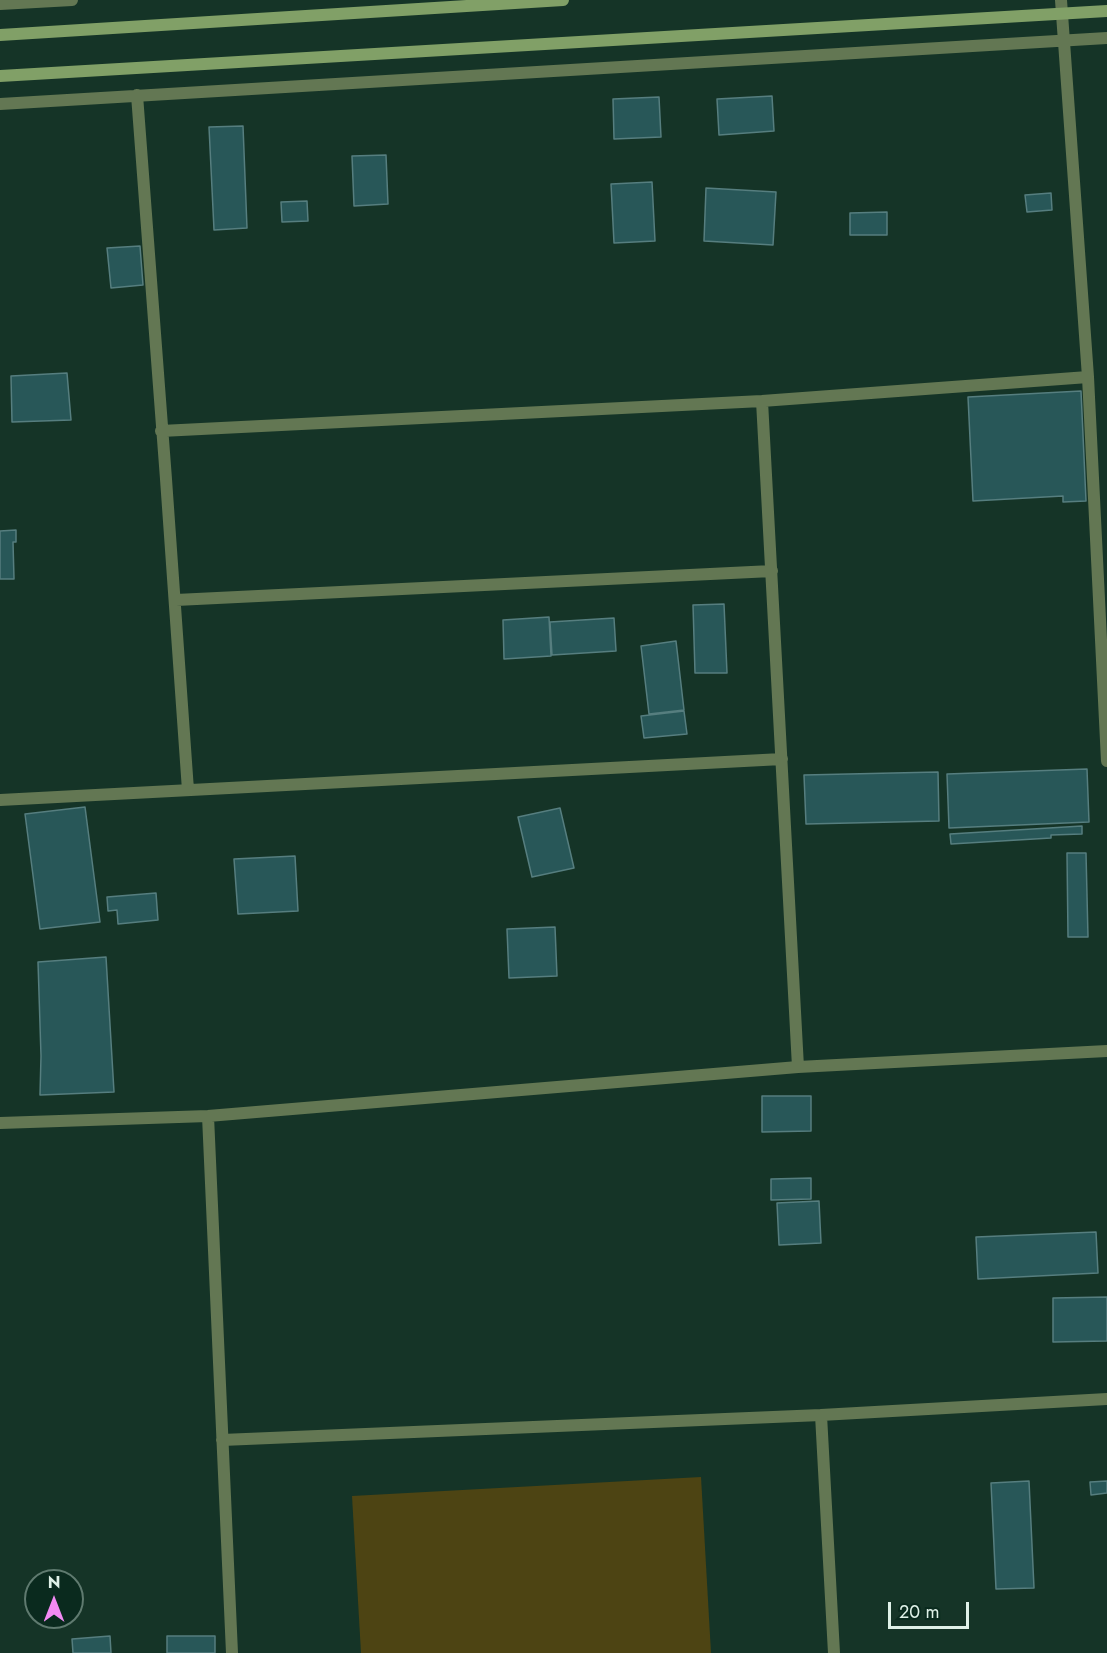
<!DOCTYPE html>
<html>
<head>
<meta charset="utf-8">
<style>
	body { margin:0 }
	#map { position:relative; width:1107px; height:1653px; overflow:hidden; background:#153427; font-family:Jost,sans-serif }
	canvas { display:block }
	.north { position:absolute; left:24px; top:1569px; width:60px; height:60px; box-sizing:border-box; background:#0a2a1e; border:2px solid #5f7a6f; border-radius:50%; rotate:0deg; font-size:16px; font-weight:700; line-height:24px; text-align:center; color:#dff1e8 }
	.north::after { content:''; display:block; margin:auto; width:21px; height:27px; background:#f28af3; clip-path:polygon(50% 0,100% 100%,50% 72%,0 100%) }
	.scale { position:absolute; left:888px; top:1602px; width:81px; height:27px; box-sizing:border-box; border:3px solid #dff1e8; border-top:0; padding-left:8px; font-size:18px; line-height:21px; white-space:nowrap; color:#dff1e8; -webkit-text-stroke:4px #0a2a1e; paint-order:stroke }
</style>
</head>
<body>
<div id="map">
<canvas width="1107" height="1653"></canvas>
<div class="north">N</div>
<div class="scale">20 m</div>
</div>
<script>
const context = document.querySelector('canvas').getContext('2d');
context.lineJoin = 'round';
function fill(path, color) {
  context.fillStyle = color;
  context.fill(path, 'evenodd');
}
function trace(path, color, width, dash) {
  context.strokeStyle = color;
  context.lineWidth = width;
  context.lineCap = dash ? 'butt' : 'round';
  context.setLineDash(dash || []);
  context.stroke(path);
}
fill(new Path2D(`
	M701,1477L711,1653H361L352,1496Z`), '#4d4413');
const building = new Path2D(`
	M772,96L774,131L719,135L717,99Z
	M659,97L661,137L614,139L613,99Z
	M243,126L247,228L214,230L209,127Z
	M386,155L388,204L354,206L352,156Z
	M652,182L655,241L614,243L611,184Z
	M706,188L776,192L773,245L704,241Z
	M1051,193L1052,210L1027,212L1025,195Z
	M307,201L308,221L282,222L281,202Z
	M887,212V235H850V213Z
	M140,246L143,285L111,288L107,248Z
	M67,373L71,420L12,422L11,376Z
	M1081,391L1086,501L1063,502V496L973,501L968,397Z
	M16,530V542H13L14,579H0V531Z
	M724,604L727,673H695L693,605Z
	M549,617L551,656L504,659L503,620Z
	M614,618L616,651L552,655L550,622Z
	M676,641L684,710L649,714L641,646Z
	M684,711L687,734L644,738L641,716Z
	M1087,769L1089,822L949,828L947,774Z
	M938,772L939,821L806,824L804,775Z
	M85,807L100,922L40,929L25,814Z
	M560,808L574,868L532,877L518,817Z
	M1082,826V834L1051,835V838L951,844L950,834Z
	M1067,853H1086L1088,937H1068Z
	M295,856L298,911L238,914L234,859Z
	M156,893L158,920L118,924L117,910L108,911L107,897Z
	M555,927L557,976L509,978L507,929Z
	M106,957L114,1092L40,1095L41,1056L38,962Z
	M762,1096H811V1131L762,1132Z
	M811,1178V1199L771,1200V1179Z
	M819,1201L821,1243L779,1245L777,1203Z
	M1096,1232L1098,1273L978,1279L976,1237Z
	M1107,1297V1341L1053,1342V1298Z
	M1029,1481L1034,1588L996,1589L991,1483Z
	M1107,1481V1493L1091,1495L1090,1482Z
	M110,1636L111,1653H73L72,1639Z
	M167,1636H215V1653H167Z`);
fill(building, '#285758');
trace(building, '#567e7f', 1.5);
trace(new Path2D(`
	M1061,0L1088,377L1107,761
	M0,4L72,0
	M137,95C154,327 173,558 188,790
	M0,104L1107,38
	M762,401L798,1067
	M161,431L762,401L1088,377
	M176,600L772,571
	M0,800L782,759
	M208,1116L232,1653
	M0,1123L208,1116L798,1067L1107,1051
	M821,1415L834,1653
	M222,1440L821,1415L1107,1399`), '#637753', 12);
trace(new Path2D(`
	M0,35L563,0
	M0,76L1107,11`), '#81a067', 12);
</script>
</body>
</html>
